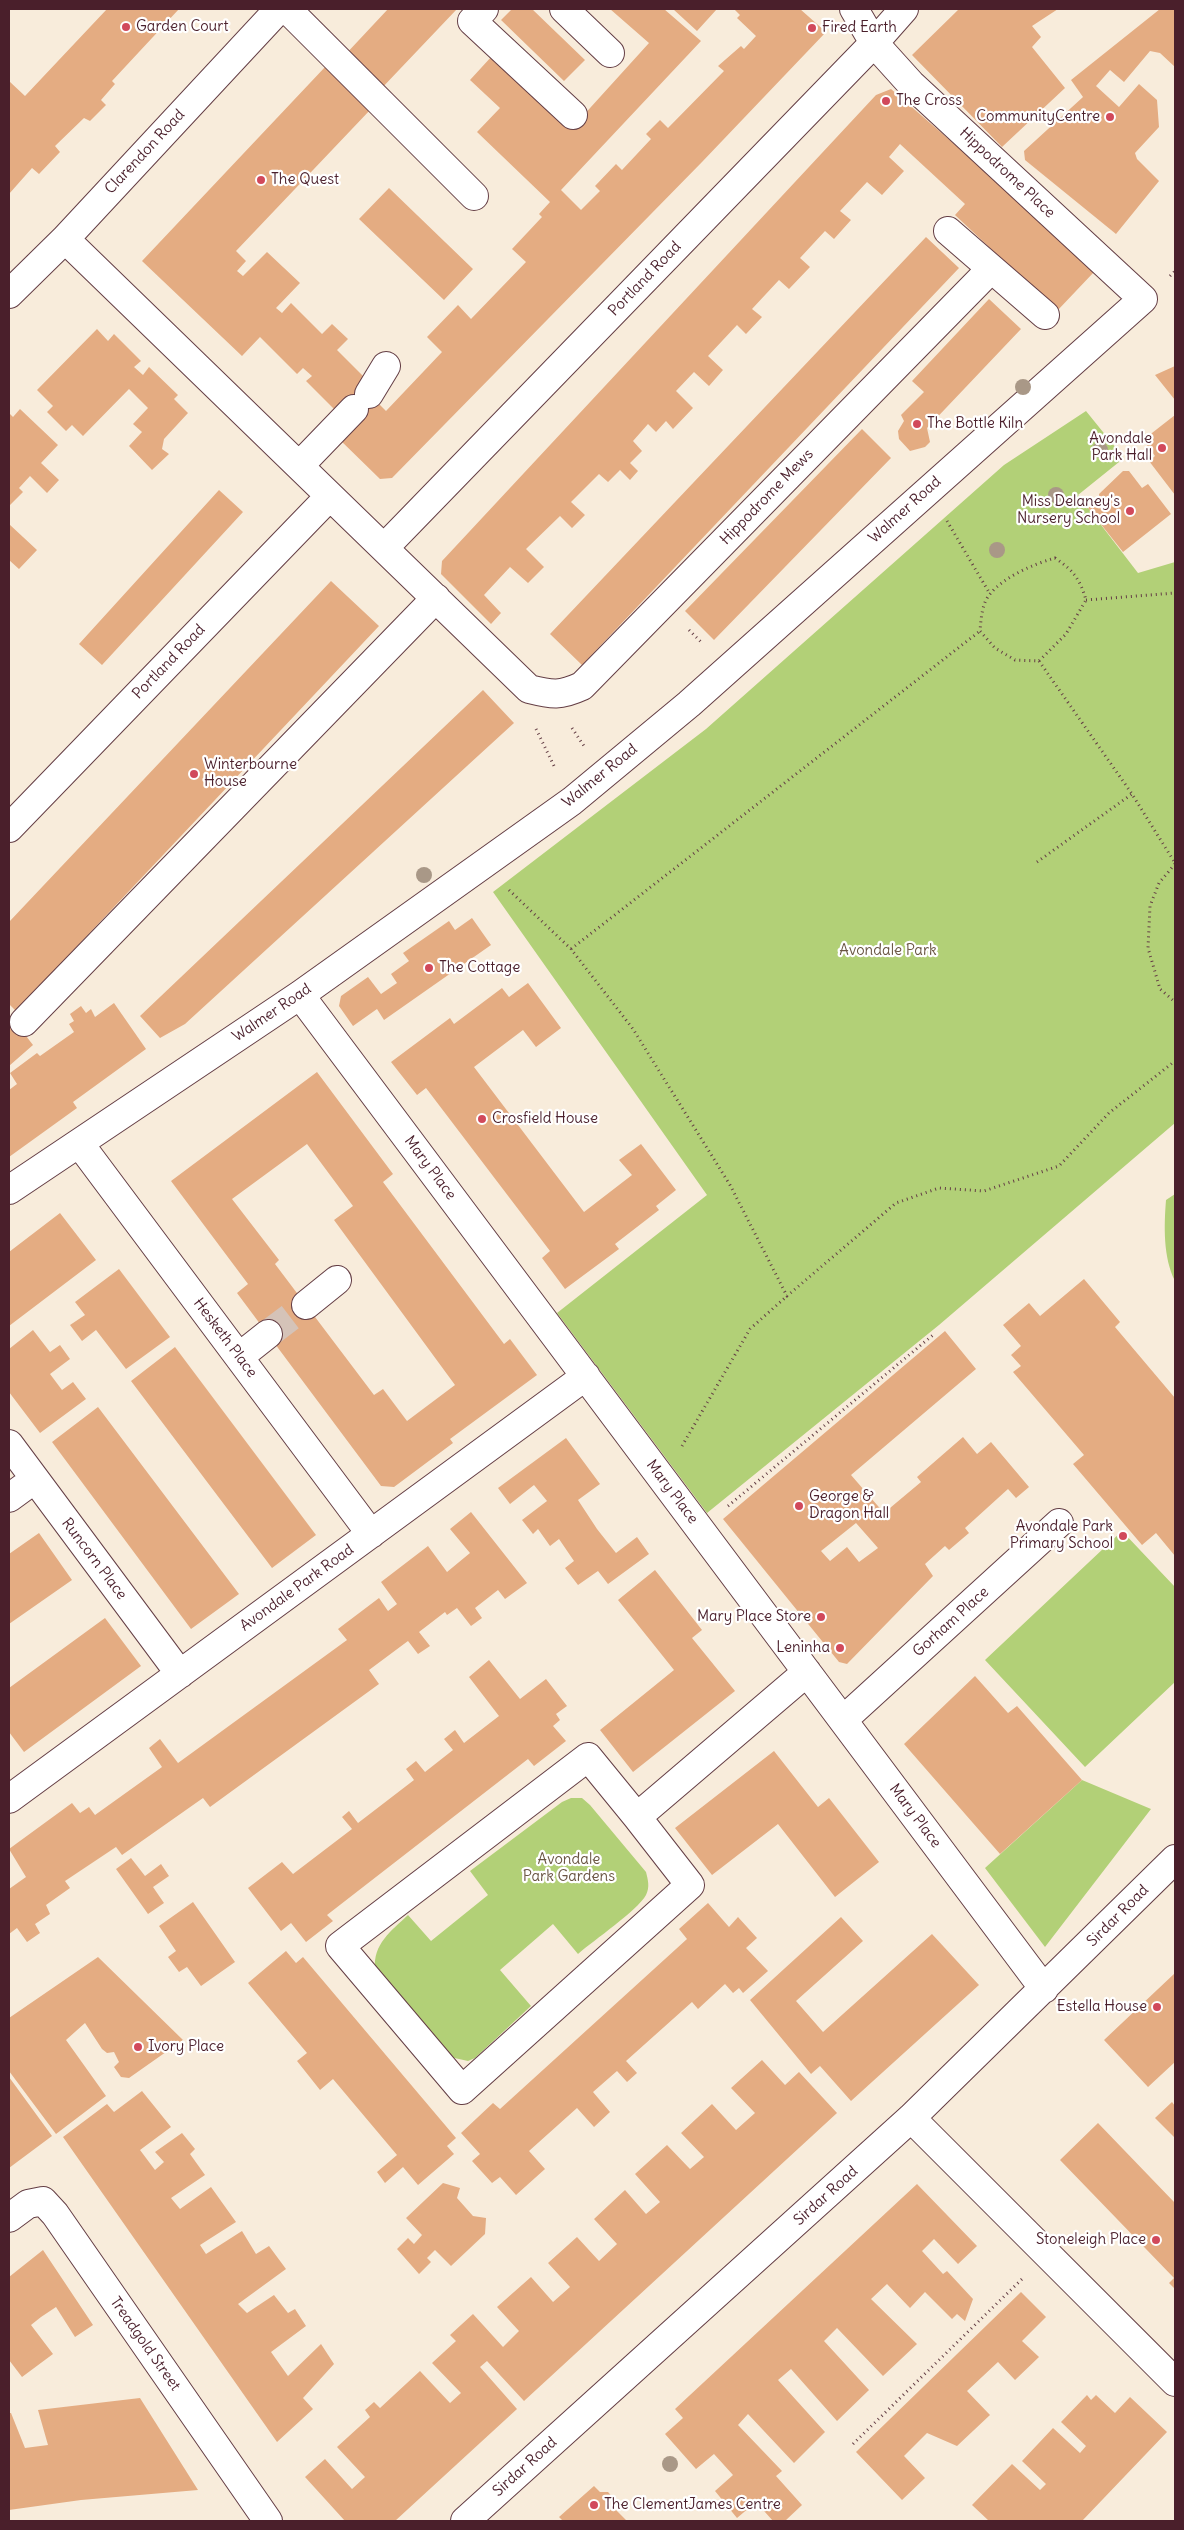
<!DOCTYPE html>
<html>
<head>
<meta charset="utf-8">
<style>
	body { margin:0 }
	#map { position:relative; width:1184px; height:2530px; overflow:hidden; background:#f8ecdb; font-family:Delius,sans-serif }
	canvas { display:block }
	.frame { position:absolute; inset:0; border:10px solid #4a1f2b; pointer-events:none }
</style>
</head>
<body>
<div id="map">
<canvas width="1184" height="2530"></canvas>
<div class="frame"></div>
</div>
<script>
const context = document.querySelector('canvas').getContext('2d');
context.lineJoin = 'round';
function fill(path, color) {
  context.fillStyle = color;
  context.fill(path, 'evenodd');
}
function trace(path, color, width, dash) {
  context.strokeStyle = color;
  context.lineWidth = width;
  context.lineCap = dash ? 'butt' : 'round';
  context.setLineDash(dash || []);
  context.stroke(path);
}
function drawText(font, color, halo, rows, align = 'center') {
  context.font = font + ' Delius,sans-serif';
  context.lineWidth = 4.5;
  context.setLineDash([]);
  context.textBaseline = 'middle';
  context.strokeStyle = halo;
  context.fillStyle = color;
  for (const [text, x, y, turn = 0] of rows) {
    context.save();
    context.translate(x, y);
    context.rotate((+turn || 0) * Math.PI / 180);
    context.textAlign = isNaN(turn) ? turn : align;
    if (halo) context.strokeText(text, 0, 0);
    context.fillText(text, 0, 0);
    context.restore();
  }
}
fill(new Path2D(`
	M1086,411L1124,458L1078,495L1138,573L1175,562V1123L939,1325L707,1513L557,1313L707,1195L493,892L706,729L1004,465Z
	M1175,1194V1281C1163,1257 1164,1226 1166,1200Z
	M1122,1531L1175,1587V1682L1085,1767L985,1660Z
	M1082,1780L1151,1809L1045,1947L985,1868Z
	M571,1798H582L590,1805L646,1872C648,1880 650,1887 646,1895C637,1911 594,1940 578,1954L553,1924L500,1970L531,2006L475,2058L468,2061L450,2057L375,1969C373,1944 391,1931 408,1915L431,1941L488,1895L470,1871L562,1802Z`), '#b2d077');
fill(new Path2D(`
	M107,9H179L112,81L115,84L101,100L106,105L90,121L84,118L55,146L60,152L39,174L32,168L9,194V81L25,96Z
	M388,9H457L380,90L344,56Z
	M512,9H532L585,60L564,81L501,20Z
	M610,9H664L701,41L561,190L581,210L600,191L595,186L616,164L622,170L651,139L646,134L660,120L668,128L724,71L718,66L741,46L744,49L756,36L737,18L740,15L734,9H800L826,32L702,162L392,478L380,479L337,437L339,414L306,381L312,376L303,368L297,374L260,337L242,356L142,261L326,66L371,109L236,251L246,261L237,271L243,276L267,252L300,283L276,308L282,313L291,303L322,334L332,324L348,339L337,350L368,381L362,387L386,411L442,352L427,337L458,305L471,319L526,262L512,249L542,217L539,214L550,202L477,132L500,108L470,80L492,56L571,129L649,43Z
	M673,9H717L697,31Z
	M959,9H1058L1032,26L1041,37L1032,47L1065,88L1002,147L912,55Z
	M1160,9H1175V67L1160,53L1150,51L1124,82L1110,70L1096,86L1119,107L1139,84L1157,100L1159,127L1135,153L1137,159L1159,181L1116,234L1025,160L1024,151L1083,97L1071,80Z
	M891,89L991,176L1094,272L1057,311L955,215L965,204L900,144L889,157L904,171L882,195L867,182L840,211L851,220L834,239L825,231L800,258L810,267L789,289L779,280L752,309L762,317L746,334L737,325L708,356L723,370L709,386L694,372L676,391L693,408L673,429L666,421L656,432L648,424L633,441L642,451L630,463L638,471L630,480L620,470L608,482L599,474L571,502L585,515L572,528L560,516L526,549L544,567L528,583L510,567L484,595L501,613L491,624L441,574L442,561L876,95Z
	M389,188L473,269L444,300L359,219Z
	M926,237L959,268L582,665L550,634Z
	M989,299L1021,329L927,428L930,442L925,447L910,451L899,439L898,431L904,421L901,415L924,392L912,381Z
	M97,329L108,341L114,334L141,361L134,367L143,375L149,367L178,395L174,399L188,413L164,439L162,449L169,454L152,470L129,446L142,432L133,424L148,408L129,389L83,436L72,425L66,431L47,412L53,406L37,390Z
	M1175,366V400L1155,375Z
	M20,409L58,445L41,463L59,480L47,493L30,476L19,488L23,492L9,506V413L13,417Z
	M1175,415V495L1149,461L1155,456L1143,440Z
	M862,429L891,458L714,640L685,611Z
	M1123,471H1129L1142,488L1148,484L1171,514L1123,552L1088,508L1099,500V494Z
	M219,490L243,512L102,665L79,644Z
	M9,524L37,550L19,569L9,560Z
	M331,581L379,626L16,1011L9,1004V922Z
	M483,690L514,723L185,1024L160,1038L140,1016Z
	M472,918L491,945L384,1020L377,1009L353,1026L339,1006L341,996L368,977L381,994L397,983L391,974L409,961L403,953L449,921L455,930Z
	M528,983L561,1028L536,1047L523,1030L474,1067L584,1212L632,1175L619,1160L641,1144L676,1190L656,1206L659,1210L615,1244L619,1249L565,1289L542,1258L550,1251L426,1088L417,1095L391,1062L450,1018L454,1024L502,988L509,997Z
	M114,1003L146,1049L73,1102L77,1108L9,1157V1090L17,1084L10,1073L37,1053L40,1056L74,1032L69,1024L74,1021L70,1014L81,1006L86,1013L91,1009L95,1017Z
	M9,1014L33,1045L9,1066Z
	M317,1072L393,1174L383,1182L504,1344L510,1339L537,1375L450,1439L453,1443L394,1487L381,1486L237,1293L248,1284L171,1181ZM307,1144L353,1206L334,1220L455,1385L407,1421L383,1389L374,1395L275,1264L279,1260L232,1199Z
	M60,1213L96,1260L9,1326V1252Z
	M119,1269L170,1337L126,1369L96,1330L82,1341L70,1325L85,1315L75,1302Z
	M1084,1279L1120,1322L1115,1327L1175,1398V1556L1156,1533L1142,1545L1073,1464L1084,1455L1013,1372L1021,1366L1011,1355L1021,1346L1003,1325L1029,1303L1040,1316Z
	M33,1330L50,1352L60,1345L70,1359L50,1374L62,1390L73,1382L86,1399L40,1433L9,1392V1349Z
	M945,1331L976,1369L851,1475L884,1513L921,1482L917,1477L963,1437L977,1454L991,1442L1029,1487L1016,1498L1008,1489L965,1528L969,1533L949,1550L945,1546L925,1564L933,1576L847,1664L839,1662L723,1519ZM856,1523L878,1548L859,1562L847,1547L830,1561L821,1551Z
	M175,1347L316,1535L272,1568L131,1381Z
	M98,1407L239,1594L191,1629L52,1442Z
	M566,1438L600,1484L578,1500L597,1529L616,1553L637,1537L649,1554L608,1584L598,1571L578,1585L565,1568L574,1561L559,1539L550,1546L538,1529L533,1534L522,1520L547,1501L534,1485L510,1504L498,1488Z
	M471,1512L527,1583L505,1599L498,1590L475,1608L482,1618L471,1626L457,1608L447,1615L445,1612L419,1632L430,1646L418,1654L408,1641L369,1670L379,1684L210,1807L203,1798L122,1855L116,1847L65,1881L70,1888L46,1905L50,1914L35,1924L40,1933L27,1942L17,1928L9,1934V1889L26,1877L9,1849L72,1803L80,1813L89,1807L95,1815L162,1767L149,1748L160,1739L178,1763L347,1640L338,1629L379,1598L388,1611L397,1604L381,1582L428,1546L447,1572L470,1553L450,1529Z
	M39,1533L72,1580L9,1624V1554Z
	M655,1570L702,1630L692,1638L735,1691L633,1772L600,1730L674,1670L618,1600Z
	M105,1618L141,1666L24,1752L9,1732V1688Z
	M489,1660L520,1699L546,1679L567,1706L556,1714L560,1720L553,1726L566,1741L534,1766L528,1759L327,1915L333,1921L306,1942L291,1923L281,1931L248,1888L282,1862L293,1874L352,1829L342,1817L349,1811L358,1823L414,1780L406,1769L416,1761L425,1772L453,1750L444,1739L455,1730L464,1743L499,1716L469,1677Z
	M975,1676L1008,1713L1017,1706L1082,1780L1000,1854L904,1744Z
	M774,1751L818,1807L829,1798L879,1862L835,1897L778,1824L712,1875L675,1828Z
	M131,1858L145,1876L161,1864L169,1876L153,1887L164,1903L148,1914L116,1869Z
	M193,1902L235,1962L201,1986L187,1967L179,1972L168,1957L176,1951L159,1926Z
	M708,1903L729,1927L738,1917L757,1938L746,1948L768,1971L743,1993L739,1988L733,1993L725,1984L698,2009L692,2002L626,2061L637,2073L627,2082L617,2071L593,2092L610,2112L594,2127L577,2108L529,2151L545,2169L516,2195L500,2177L492,2183L472,2161L480,2154L461,2133L493,2103L500,2109L687,1939L679,1929Z
	M841,1917L863,1941L796,2001L823,2032L932,1934L979,1985L851,2101L820,2066L811,2074L750,2000Z
	M286,1951L296,1963L303,1957L456,2138L447,2146L454,2154L418,2185L403,2167L385,2183L377,2172L397,2155L333,2079L320,2090L297,2061L307,2053L248,1983Z
	M98,1957L183,2040L129,2078L121,2077L114,2067L119,2062L114,2052L107,2053L102,2049L85,2023L66,2040L106,2096L56,2134L9,2071V2018Z
	M1175,1973V2062L1148,2087L1104,2040Z
	M762,2060L785,2085L799,2072L837,2113L524,2401L487,2361L480,2367L517,2409L395,2521H345L305,2477L325,2459L352,2489L365,2477L337,2447L370,2417L365,2410L374,2402L380,2408L420,2371L450,2403L461,2393L432,2363L456,2341L450,2335L473,2314L503,2347L519,2331L497,2307L531,2277L553,2302L570,2287L548,2263L577,2237L599,2261L617,2244L594,2219L625,2190L646,2214L660,2202L635,2174L667,2145L690,2169L704,2157L681,2133L712,2104L736,2130L755,2113L731,2088Z
	M9,2077L52,2136L9,2168Z
	M142,2091L171,2127L140,2150L155,2170L164,2162L155,2152L182,2133L195,2149L190,2154L205,2175L171,2198L180,2209L211,2187L236,2222L200,2245L206,2254L242,2231L256,2254L269,2246L286,2269L238,2304L247,2313L274,2295L288,2313L295,2309L306,2326L271,2352L288,2376L321,2344L334,2364L303,2398L313,2409L277,2442L63,2137L107,2104L114,2112Z
	M1172,2102L1175,2106V2138L1155,2118Z
	M1098,2123L1175,2203V2289L1169,2283L1174,2278L1060,2160Z
	M443,2183L460,2188L457,2198L473,2216L486,2218L485,2234L451,2266L435,2250L427,2258L431,2262L419,2274L397,2249L408,2238L414,2244L422,2235L406,2218Z
	M917,2184L977,2246L958,2264L934,2239L922,2251L943,2274L947,2271L973,2299L965,2321L957,2314L952,2319L925,2292L910,2308L887,2284L871,2299L917,2344L883,2376L837,2328L824,2341L869,2390L837,2421L791,2369L778,2380L825,2432L794,2463L748,2414L738,2425L782,2471L776,2476L802,2505L785,2521H773L756,2502L737,2518L715,2491L733,2475L714,2454L696,2469L665,2434L683,2418L675,2409Z
	M43,2250L93,2325L75,2337L56,2307L41,2317L31,2325L53,2354L22,2377L9,2360V2277Z
	M1021,2292L1046,2317L1022,2341L1039,2357L1015,2380L998,2362L967,2391L990,2415L957,2446L927,2433L904,2456L925,2478L902,2500L856,2452Z
	M1087,2395L1091,2400L1096,2395L1115,2413L1130,2397L1167,2432L1082,2521H989L972,2505L1012,2464L1040,2490L1046,2484L1022,2461L1053,2428L1080,2453L1086,2446L1061,2422Z
	M140,2398L198,2490L81,2500L9,2510V2413H11L25,2448L48,2445L38,2410Z
	M594,2486L600,2492H608L616,2501L615,2509L627,2521H563L559,2517Z`), '#e4ac82');
trace(new Path2D(`
	M268,1334L306,1305`), '#d5c3b8', 28, [28, 14]);
const minor = new Path2D(`
	M287,9L474,196
	M484,9L472,21L573,115
	M564,9L610,53
	M948,231L1045,315
	M65,239L529,689C553,695 560,696 582,686L991,269
	M9,294L65,239L279,9
	M369,394L386,366
	M299,466L354,409
	M384,548L874,43L904,9
	M9,828L330,496
	M300,995L1044,1989
	M24,1022L436,598
	M79,1143L371,1534
	M9,1190L300,995L572,801L689,704L1143,299L911,84L874,43L854,9
	M306,1305L337,1280
	M239,1357L268,1334
	M9,1444L180,1674
	M9,1498L35,1479
	M843,1720L1059,1523
	M9,1799L586,1376
	M637,1817L588,1757L340,1946L462,2090L690,1885L637,1817L807,1672
	M911,2118L1175,2382
	M9,2218L28,2204L43,2201L55,2214L268,2521
	M465,2521L911,2118L1175,1859`);
trace(minor, '#643e45', 30);
trace(new Path2D(`
	M1170,276L1175,271
	M947,521L990,594
	M1055,558C1073,570 1080,579 1086,600L1066,634L1039,661L1015,660L995,648L980,631C981,619 982,603 990,594C1005,576 1034,564 1055,558Z
	M1086,600L1175,593
	M689,630L702,643
	M1039,661L1132,794L1175,863
	M572,728L584,746
	M536,729L555,768
	M1037,862L1132,794
	M1175,864L1159,883L1150,906L1148,948L1160,989L1175,1002
	M509,890L571,949L633,1029L730,1185L787,1296L896,1203L939,1188L984,1191L1059,1166L1109,1113L1175,1061
	M571,949L980,631
	M682,1446L750,1329L787,1296
	M728,1506L933,1335
	M853,2444L1022,2279`), '#643e45', 3, [1, 4]);
trace(minor, '#fff', 28);
context.fillStyle = '#a99887';
for (const [x, y] of [
	[1023,387],
	[1100,450],
	[1056,495],
	[997,550],
	[424,875],
	[670,2464]
]) {
  context.beginPath();
  context.arc(x, y, 8, 0, 2 * Math.PI);
  context.fill();
}
for (const [x, y, r, color] of [
	[126,27,5,"#d1495b"],
	[812,28,5,"#d1495b"],
	[886,101,5,"#d1495b"],
	[1110,117,5,"#d1495b"],
	[261,180,5,"#d1495b"],
	[917,424,5,"#d1495b"],
	[1162,448,5,"#d1495b"],
	[1130,511,5,"#d1495b"],
	[194,774,5,"#d1495b"],
	[429,968,5,"#d1495b"],
	[482,1119,5,"#d1495b"],
	[799,1506,5,"#d1495b"],
	[1123,1536,5,"#d1495b"],
	[821,1617,5,"#d1495b"],
	[840,1648,5,"#d1495b"],
	[1157,2007,5,"#d1495b"],
	[138,2047,5,"#d1495b"],
	[1156,2240,5,"#d1495b"],
	[594,2505,5,"#d1495b"]
]) {
  const dot = new Path2D();
  dot.arc(x, y, r, 0, 2 * Math.PI);
  context.fillStyle = color;
  context.fill(dot);
  trace(dot, '#fff', 2);
}
drawText('15px', '#4a1f2b', '#fff', [
	["Garden Court",136,27],
	["Fired Earth",822,28],
	["The Cross",896,101],
	["CommunityCentre",1100,117,"right"],
	["The Quest",271,180],
	["The Bottle Kiln",927,424],
	["Avondale",1152,439,"right"],
	["Park Hall",1152,456,"right"],
	["Miss Delaney's",1120,502,"right"],
	["Nursery School",1120,519,"right"],
	["Winterbourne",204,765],
	["House",204,782],
	["The Cottage",439,968],
	["Crosfield House",492,1119],
	["George &",809,1497],
	["Dragon Hall",809,1514],
	["Avondale Park",1113,1527,"right"],
	["Primary School",1113,1544,"right"],
	["Mary Place Store",811,1617,"right"],
	["Leninha",830,1648,"right"],
	["Estella House",1147,2007,"right"],
	["Ivory Place",148,2047],
	["Stoneleigh Place",1146,2240,"right"],
	["The ClementJames Centre",604,2505]
], 'left');
drawText('15px', '#4a1f2b', '#fff', [
	["Clarendon Road",145,152,-47],
	["Hippodrome Place",1007,173,43],
	["Portland Road",645,279,-46],
	["Hippodrome Mews",767,497,-46],
	["Walmer Road",905,510,-42],
	["Portland Road",169,662,-46],
	["Walmer Road",600,776,-39],
	["Walmer Road",272,1013,-34],
	["Mary Place",430,1168,53],
	["Hesketh Place",225,1338,53],
	["Mary Place",672,1492,53],
	["Runcorn Place",94,1559,53],
	["Avondale Park Road",297,1588,-36],
	["Gorham Place",951,1622,-42],
	["Mary Place",915,1816,53],
	["Sirdar Road",1118,1916,-45],
	["Sirdar Road",826,2196,-42],
	["Treadgold Street",145,2344,55],
	["Sirdar Road",525,2467,-42]
]);
drawText('15px', '#695442', '#fff', [
	["Avondale Park",888,951],
	["Avondale",569,1860],
	["Park Gardens",569,1877]
]);
</script>
</body>
</html>
